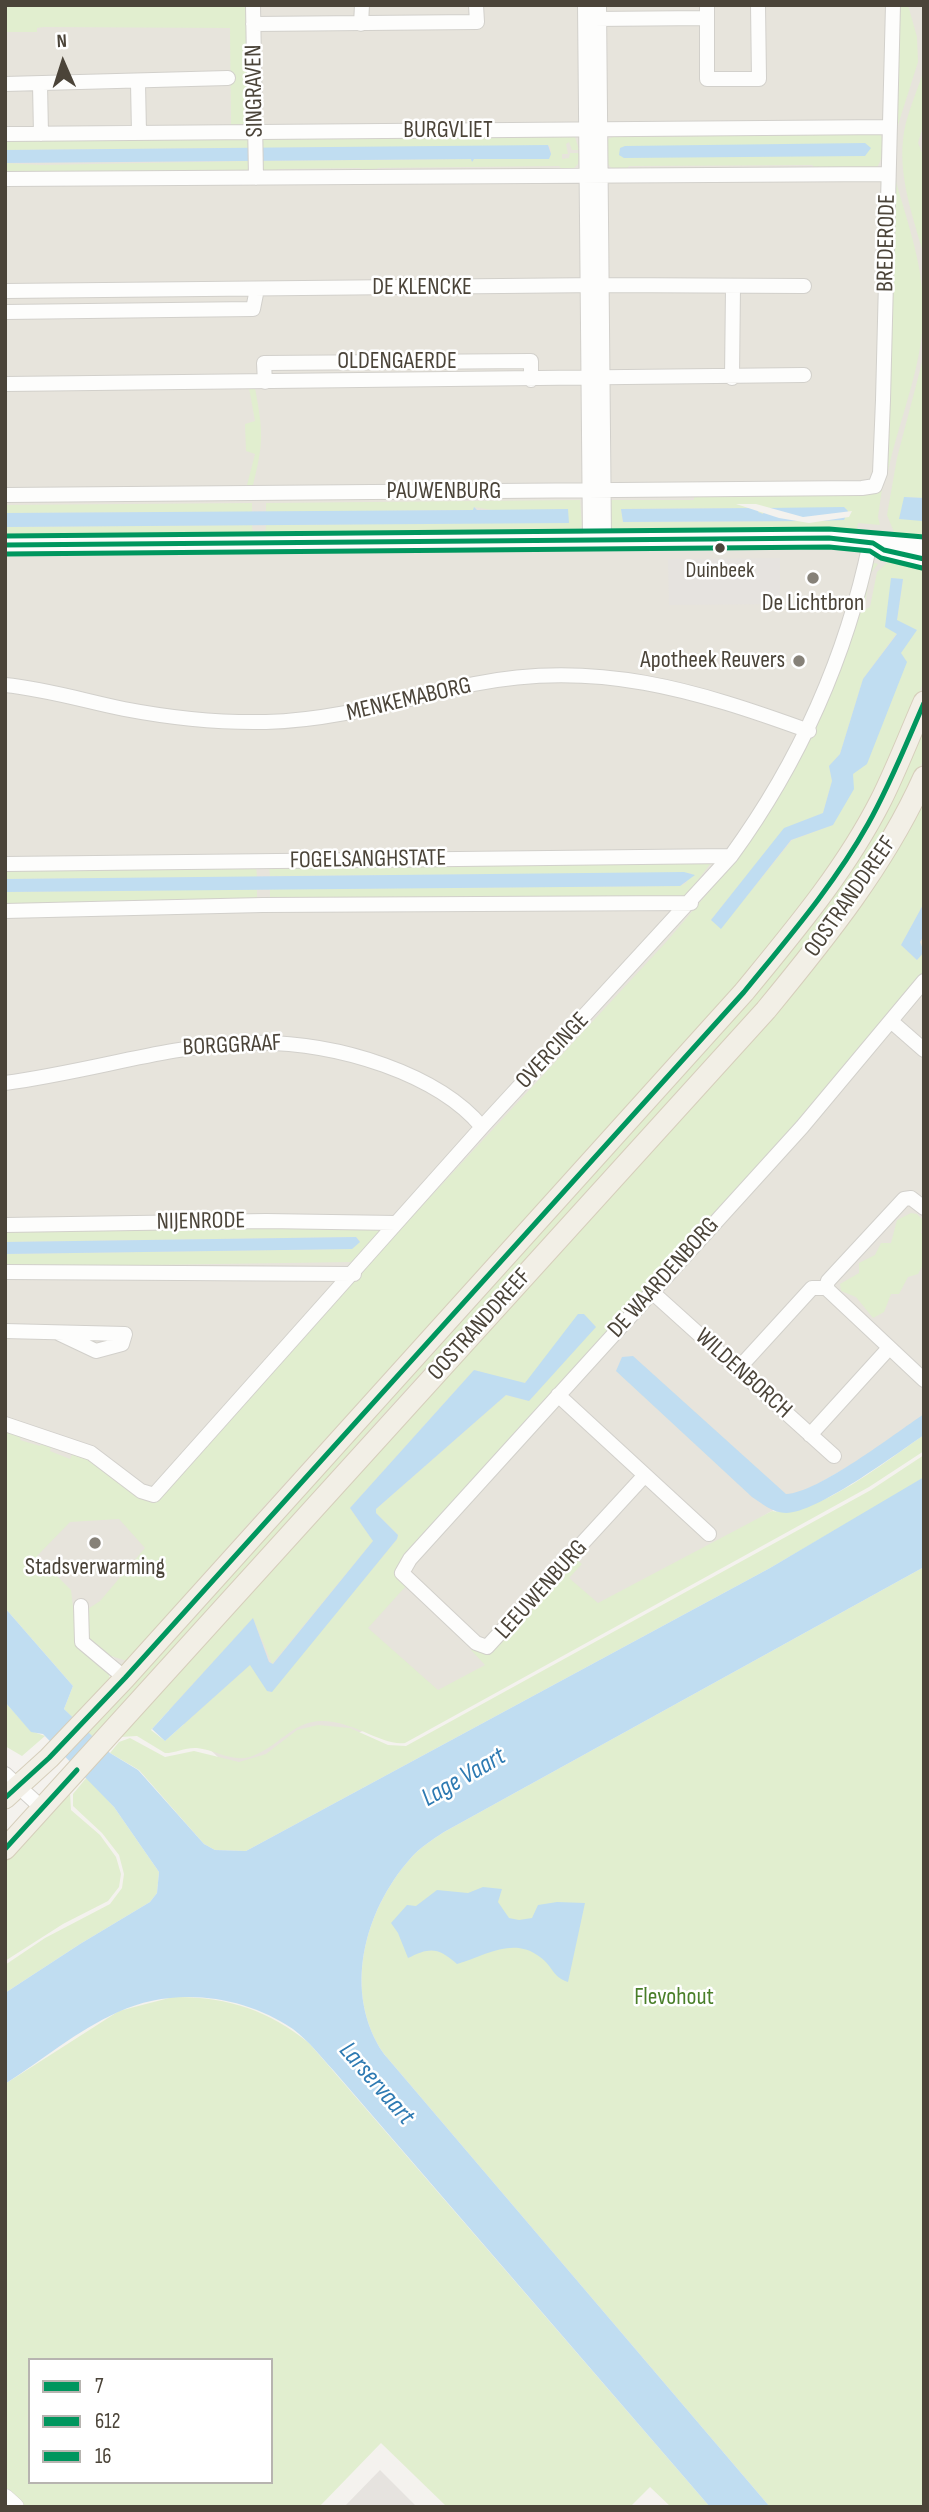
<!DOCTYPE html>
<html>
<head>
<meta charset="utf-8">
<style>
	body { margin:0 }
	#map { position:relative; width:929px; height:2512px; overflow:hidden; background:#f4f2ee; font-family:"Sofia Sans Condensed",sans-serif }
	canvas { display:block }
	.frame { position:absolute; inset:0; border:7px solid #4b4439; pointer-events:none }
	.legend { position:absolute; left:28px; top:2358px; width:245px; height:126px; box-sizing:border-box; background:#fff; border:2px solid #b7b4b0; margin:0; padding:9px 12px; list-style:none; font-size:21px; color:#4b4439 }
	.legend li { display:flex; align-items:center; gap:14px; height:35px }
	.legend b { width:35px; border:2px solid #b7b4b0 }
	.north { position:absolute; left:28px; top:28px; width:70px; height:70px; -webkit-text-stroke:5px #fff; paint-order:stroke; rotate:357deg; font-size:19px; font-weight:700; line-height:28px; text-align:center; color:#4b4439 }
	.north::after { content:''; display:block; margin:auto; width:24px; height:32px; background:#4b4439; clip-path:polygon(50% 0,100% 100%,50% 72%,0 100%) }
</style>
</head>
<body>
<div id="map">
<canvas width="929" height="2512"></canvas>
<div class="frame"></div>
<ul class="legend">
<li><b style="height:9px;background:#00965e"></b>7</li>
<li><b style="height:9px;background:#00965e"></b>612</li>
<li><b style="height:9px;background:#00965e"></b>16</li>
</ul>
<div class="north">N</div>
</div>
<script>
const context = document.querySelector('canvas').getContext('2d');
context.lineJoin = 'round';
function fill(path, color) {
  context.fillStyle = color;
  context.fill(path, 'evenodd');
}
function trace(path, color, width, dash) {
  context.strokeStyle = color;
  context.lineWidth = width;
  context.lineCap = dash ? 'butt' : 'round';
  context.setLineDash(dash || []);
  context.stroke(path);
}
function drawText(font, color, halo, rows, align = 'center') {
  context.font = font + ' "Sofia Sans Condensed",sans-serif';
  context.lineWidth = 5;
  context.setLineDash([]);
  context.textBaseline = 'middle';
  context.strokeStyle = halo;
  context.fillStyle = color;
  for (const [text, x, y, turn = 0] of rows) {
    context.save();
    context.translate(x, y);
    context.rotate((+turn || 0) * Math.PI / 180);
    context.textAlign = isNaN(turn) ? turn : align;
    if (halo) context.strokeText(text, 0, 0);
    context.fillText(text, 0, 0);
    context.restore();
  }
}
fill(new Path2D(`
	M5,5H924V1422L471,1687L242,1780L68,1614L5,1511Z`), '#e7e4dc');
fill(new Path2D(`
	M5,5H250V124L231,125L230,28L44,27L37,28V32H5Z
	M898,5H908L917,37L918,62L898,125Z
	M924,69V123L918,143L924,157V256C913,216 897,175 904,132C908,110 918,90 924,69Z
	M817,131L880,134C887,144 882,160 876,169H817L812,165L629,166L625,171H614L607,163L608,139L624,132L629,137L812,135Z
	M564,136L575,137L579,150H572L569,142L566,144L568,154H562V159L569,158L570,153H579L578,164L571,171H564L559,166L378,168L373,173H365L360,168L279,169L275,173L262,170L263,161L471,159L472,162L474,159H548L551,154L550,146L263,148L262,139Z
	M248,137L249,148L5,150V142L19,140Z
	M249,161L250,171H5V163L41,165Z
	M895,178C906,218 922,261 923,303C926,361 898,420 887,476L883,477Z
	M924,355V498L904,497L921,521L924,507V542L896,537L887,515L897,458Z
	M249,388H255C263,431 264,442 253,485H247L255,454L246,451L245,424L255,421Z
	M882,489L878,517L880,525L858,523L857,530L828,533L617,535L611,527V500H694V494ZM759,508L758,512L763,514L766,508H847L816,520L815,516H810V521L623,522L621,509Z
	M580,500L582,525L576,535L265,536L266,525L569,522L474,507V510L266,512V503Z
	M252,503V512L5,513V505Z
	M252,525L253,536L5,540V527Z
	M893,557L916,563L924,570V679L910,722L852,838L760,962L255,1516L127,1661L108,1655L87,1636L88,1609L100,1601L145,1548L119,1519L70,1522L37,1556L71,1590L73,1607L77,1608V1644L109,1673L110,1681L74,1719L64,1709L73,1686L5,1608V1428L22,1431L20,1440L40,1446L44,1438L53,1441L50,1451L70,1459L74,1450L152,1503L159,1498L348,1286L667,941L724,874L765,817L871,562L878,564L870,574L864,610L870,607L877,572ZM892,578L903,580L897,620L901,653L833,825L792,840L721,928L711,920L784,829L823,813L832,781L829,766L840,754L863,679L897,633Z
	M924,722V759L896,815L855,882L811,941L720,1047L379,1419L95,1739L86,1731L766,980Z
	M924,791V903L901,945L917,960L924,952V973L918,982L848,1066L397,1566L395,1574L406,1586L368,1628L438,1690L485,1665L471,1650L474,1647L481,1653L492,1652L576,1559L582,1564L569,1578L598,1603L772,1511C817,1518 887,1460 924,1435V1451L869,1487L405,1743C382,1746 354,1721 322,1721C292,1721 278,1748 250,1757C231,1762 216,1750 197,1748C186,1747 176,1753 165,1753L137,1736L120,1737L689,1105ZM596,1324L529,1401L506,1395L376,1509V1513L398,1535L397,1539L270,1693L251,1664L165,1741L151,1730L253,1618L272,1664L373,1541L350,1508L474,1370L523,1384Z
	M711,863L685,897L270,904V889L680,886L686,883L691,873L270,876L269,865Z
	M256,865L257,877L5,879V866Z
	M257,889V904L5,905V892Z
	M911,1213L917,1214L924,1221L921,1233L924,1235V1263L918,1274L908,1277L899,1294H891L884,1312L873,1318L856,1297L841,1291L840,1284L859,1273V1263L875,1255L881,1243H891L897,1220Z
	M388,1226L355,1262L5,1267V1254L351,1249L360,1242L356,1237L5,1242V1230Z
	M924,1455V1477L906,1489L770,1568L246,1851L215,1850L204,1844L139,1770L110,1753L119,1742L130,1738L165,1757L194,1751L239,1762L266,1754L297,1730L318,1725L350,1728L388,1745L406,1746L871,1490Z
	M924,1567V2507H770L384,2054C342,1993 364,1911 410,1859C419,1848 432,1840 444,1832Z
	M5,1702L31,1731L45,1736L22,1756L5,1746Z
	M87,1777L114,1807L159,1872L157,1893L150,1902L80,1944L5,1993V1965L45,1938L110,1904L122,1888L124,1874L119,1855L102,1833L73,1806V1794Z
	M70,1792L71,1810L100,1835L116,1857L121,1874L119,1887L108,1901L63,1924L5,1961V1858Z
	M173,1997C225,1996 269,2010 309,2043L710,2507H671L650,2487L630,2507H447L381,2443L319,2507H25L5,2489V2084L119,2011ZM30,2360H271V2482H30Z`), '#e1eecf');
fill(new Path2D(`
	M780,558V604L669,605L668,559Z
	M380,2470L417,2507H344Z`), '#e6e3df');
fill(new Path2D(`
	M865,143L871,148L865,156L624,158L619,155L620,148L625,146Z
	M548,145L551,154L549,159H474L472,162L471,159L5,163V150Z
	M904,497L924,498L922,521L899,519Z
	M474,507L477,510L568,509L569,523L5,527V513L473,510Z
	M844,507L848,511L844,520L816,521L815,516L811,517L810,521L623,522L621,509L760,508L758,512L763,514L766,508Z
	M891,578L903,579L897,620L917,630L901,653L907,662L867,764L853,774L854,789L833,825L791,840L721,929L711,920L784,828L823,813L832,781L829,766L840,754L863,679L897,634L885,627Z
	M684,872L695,875L680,886L5,892V879Z
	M924,903V935L920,942L924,952L917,960L901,945Z
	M356,1237L360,1242L352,1249L5,1254V1242Z
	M578,1314H584L596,1327L529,1401L506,1395L376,1509V1513L398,1535L397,1539L272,1692L267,1691L250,1665L165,1741L152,1729L253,1618L269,1662L273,1664L373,1541L350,1508L474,1370L525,1383Z
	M633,1356L786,1494C818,1493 894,1434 924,1414V1435C896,1454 817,1513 786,1513C773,1513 763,1504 752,1497L616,1371L622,1357Z
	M924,1477V1567L444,1832C432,1840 419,1848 410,1859C364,1911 342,1993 384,2054L770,2507H710L334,2071C321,2057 309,2041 293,2029C243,1995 174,1986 118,2012C78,2030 42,2060 5,2084V1993L80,1944L150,1902L157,1893L159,1872L114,1807L43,1734L31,1732L5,1702V1608L73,1686L64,1709L110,1753L138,1770L204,1844L215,1850L246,1851L770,1568Z
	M483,1887L502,1889L498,1902L509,1918L519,1920L532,1918L538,1905L557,1902L585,1903L568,1982C552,1977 553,1966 540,1957C513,1936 485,1956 457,1964C438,1947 430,1947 408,1958L398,1933L391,1923L407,1905L416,1906L437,1890L468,1893Z`), '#c0ddf1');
fill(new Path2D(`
	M736,504H756L803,517L852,511L849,517L809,523L779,518Z`), '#f4f2ee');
const minor = new Path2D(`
	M253,5L256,178
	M585,5L590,540
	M599,5L604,540
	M707,5V79H759L758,5
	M593,19L707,18
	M253,24L477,22L476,5
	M361,24L362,5
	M138,83L139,133
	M5,84L228,78
	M40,84L41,134
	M5,134L890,127
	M5,179L888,174
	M5,291L601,285L804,286
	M5,312L253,309L257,289
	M732,378L733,287
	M265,382L264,363L531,361V380
	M5,384L804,375
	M5,495L862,488L875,486L880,473L883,400L893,5
	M874,544L884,550L924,559
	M5,545L829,538L924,546
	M5,685C46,689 85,701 124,709C171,718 218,723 266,722C338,720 403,699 474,684C595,659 696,690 809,731
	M5,864L731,856
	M5,911L263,905L691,903
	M892,1022L924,1050
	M5,1083C144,1064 241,1014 384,1065C420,1078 458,1098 482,1127
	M5,1225L266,1221L396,1223
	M5,1272L354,1274
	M826,1288L828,1281L904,1199L911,1198L924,1208
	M826,1288L924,1380
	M652,1292L834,1456
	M5,1331L125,1334L122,1344L96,1351L58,1333
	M738,1369L812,1288H826
	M558,1395L709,1534
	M5,1424L91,1453L141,1491L154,1495L482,1127L731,856C800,761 846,658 870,543
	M810,1435L889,1348
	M645,1475L487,1647L476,1643L402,1573L410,1559L802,1127L924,981
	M81,1606L82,1642L125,1678
	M5,1774L42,1808`);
const tertiary = new Path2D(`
	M5,2498L15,2507`);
const primary = new Path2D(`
	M5,1798L49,1758L125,1678L744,992C794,931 845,871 881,800C897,768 910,734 924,702
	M5,1849L766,1010C826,937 885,864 924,777`);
trace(minor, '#d2d0cb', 16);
trace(tertiary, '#d2d0cb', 19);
trace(primary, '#d6cebb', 23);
trace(minor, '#fdfdfc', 14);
trace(tertiary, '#fdfdfc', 18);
trace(primary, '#f2efe6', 21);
trace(new Path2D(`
	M5,545L829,538L873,543L884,550L924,559
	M5,1798L49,1758L125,1678L744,992C788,938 834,885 868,824C890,785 906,744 924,703
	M5,1849L77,1770`), '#00965e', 5);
trace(new Path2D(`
	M5,554L829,547L870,551L881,558L922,568`), '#00965e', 5);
trace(new Path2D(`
	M5,536L829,529L924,537`), '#00965e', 5);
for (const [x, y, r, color] of [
	[720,548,6,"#4b4439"],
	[813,578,7,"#868178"],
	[799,661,7,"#868178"],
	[95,1543,7,"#868178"]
]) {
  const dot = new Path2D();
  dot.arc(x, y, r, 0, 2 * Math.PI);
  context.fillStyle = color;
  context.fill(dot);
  trace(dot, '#fff', 2.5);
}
drawText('22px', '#4b4439', '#fff', [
	["Duinbeek",720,571]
]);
drawText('24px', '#4b4439', '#fff', [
	["SINGRAVEN",255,91,-91],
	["BURGVLIET",448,131],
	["BREDERODE",887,243,-89],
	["DE KLENCKE",422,288],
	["OLDENGAERDE",397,362],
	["PAUWENBURG",444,492],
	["MENKEMABORG",409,700,-13],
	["FOGELSANGHSTATE",368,860,-1],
	["OOSTRANDDREEF",851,897,-55],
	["BORGGRAAF",232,1046,-3],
	["OVERCINGE",553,1051,-47],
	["NIJENRODE",201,1222,-1],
	["DE WAARDENBORG",664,1278,-48],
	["OOSTRANDDREEF",480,1325,-48],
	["WILDENBORCH",743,1374,42],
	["LEEUWENBURG",542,1590,-48]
]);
drawText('24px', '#4b4439', '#fff', [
	["De Lichtbron",813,604],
	["Apotheek Reuvers",785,661,"right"],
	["Stadsverwarming",95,1568]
]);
drawText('24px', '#4a7f2a', '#fff', [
	["Flevohout",674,1998]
]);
drawText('italic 26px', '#2e7ab2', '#fff', [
	["Lage Vaart",464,1778,-30],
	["Larservaart",376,2084,49]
]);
</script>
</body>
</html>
